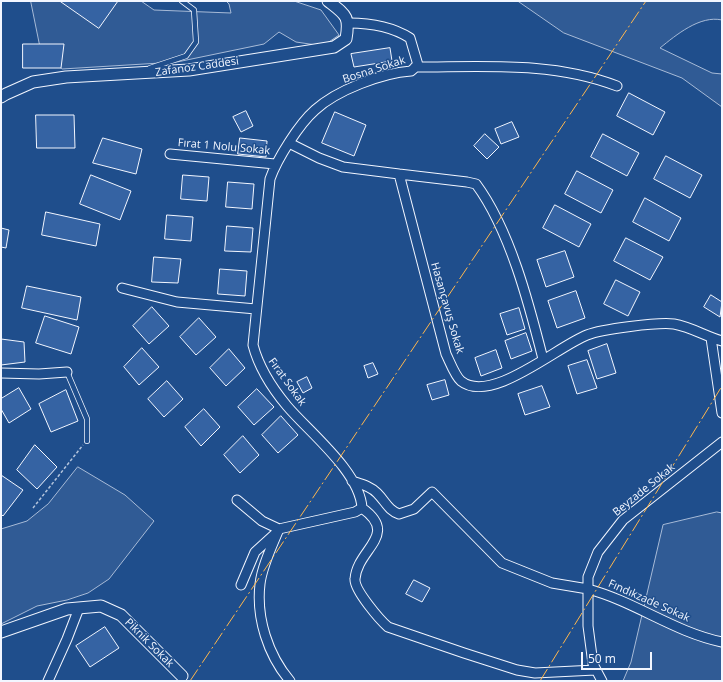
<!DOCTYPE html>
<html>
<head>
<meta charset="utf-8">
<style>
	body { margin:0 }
	#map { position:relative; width:723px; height:682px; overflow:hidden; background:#1f4e8c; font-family:"Open Sans",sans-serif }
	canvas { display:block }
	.frame { position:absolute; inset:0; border:2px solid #f2f6ff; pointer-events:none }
	.scale { position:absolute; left:581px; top:652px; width:71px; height:18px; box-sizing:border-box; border:2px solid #f2f6ff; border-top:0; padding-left:5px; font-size:12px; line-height:14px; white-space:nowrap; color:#f2f6ff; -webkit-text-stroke:3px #1f4e8c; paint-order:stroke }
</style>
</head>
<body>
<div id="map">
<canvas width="723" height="682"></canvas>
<div class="frame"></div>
<div class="scale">50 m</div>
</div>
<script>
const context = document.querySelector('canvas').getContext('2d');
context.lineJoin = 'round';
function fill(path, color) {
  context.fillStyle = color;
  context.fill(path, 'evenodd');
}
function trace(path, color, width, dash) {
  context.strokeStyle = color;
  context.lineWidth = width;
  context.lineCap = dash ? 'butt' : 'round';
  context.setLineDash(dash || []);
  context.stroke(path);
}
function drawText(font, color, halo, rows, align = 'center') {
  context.font = font + ' "Open Sans",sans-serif';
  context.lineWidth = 3;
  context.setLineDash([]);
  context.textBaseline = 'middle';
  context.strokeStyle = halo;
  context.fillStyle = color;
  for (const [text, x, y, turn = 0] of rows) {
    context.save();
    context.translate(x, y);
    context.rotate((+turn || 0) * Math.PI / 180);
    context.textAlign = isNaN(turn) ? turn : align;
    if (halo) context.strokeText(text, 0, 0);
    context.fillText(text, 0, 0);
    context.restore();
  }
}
const green = new Path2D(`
	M31,1H141L154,10L231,13L229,4L226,1H294L321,10L339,35L323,46L296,42L279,32L264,44L177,62L62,69L41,51Z
	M518,1H722V20C700,15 676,35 660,48L712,73L722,74V107L682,78L564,33Z
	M78,467L125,495L154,521L109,579L88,593L67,600L37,606L1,624V529L27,521L48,504Z
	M717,512L722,513V681H623L631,662L663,525Z`);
fill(green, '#305b95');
trace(green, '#a8bbd7', 1);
const building = new Path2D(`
	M60,1H118L99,28Z
	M23,44H64L61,68H23Z
	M390,48L392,61L354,67L351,54Z
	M629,93L665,112L653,135L617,116Z
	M246,111L253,126L241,132L233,117Z
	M335,112L366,125L354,156L322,143Z
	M36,115H74L75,148H37Z
	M512,122L519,137L501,144L495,129Z
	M485,134L499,147L487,159L474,146Z
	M603,134L639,153L627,176L591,157Z
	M103,138L142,149L136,174L93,163Z
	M240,138L267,141L266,157L238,154Z
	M666,156L702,175L690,198L654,179Z
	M577,171L613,190L601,213L565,194Z
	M91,175L131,191L120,220L80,204Z
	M183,175L209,177L207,201L181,199Z
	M228,182L254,184L252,209L226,207Z
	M645,198L681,218L669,241L633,222Z
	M555,205L591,224L579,247L543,228Z
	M46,212L100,224L96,246L42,235Z
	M167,215L193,217L191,241L165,239Z
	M227,226L253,228L251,252L225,251Z
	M1,228L9,230L6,248L1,247Z
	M626,238L663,257L650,280L614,261Z
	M565,251L574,277L546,287L537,260Z
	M154,257L181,259L178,283L152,282Z
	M220,269L247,271L245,296L218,294Z
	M616,280L640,292L628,316L604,304Z
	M27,286L81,297L77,320L22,308Z
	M576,291L585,318L557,328L548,301Z
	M711,295L722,302L720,317L704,307Z
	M152,307L169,326L149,344L133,326Z
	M519,308L525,329L507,335L500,314Z
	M45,316L79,327L71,354L36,343Z
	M199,318L216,337L196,355L180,337Z
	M526,333L532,351L511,359L505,341Z
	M1,339L24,342L25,362L1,365Z
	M607,344L616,373L597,379L588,351Z
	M142,348L159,367L139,385L124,367Z
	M229,349L245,368L226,386L210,368Z
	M496,350L502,368L481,376L475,358Z
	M587,360L597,388L577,394L568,366Z
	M373,363L378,374L368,378L364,366Z
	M307,377L312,388L303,393L297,382Z
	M445,380L449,395L432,400L427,385Z
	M167,381L183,399L164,417L148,399Z
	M542,386L550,407L525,415L518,394Z
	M19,388L31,409L9,423L1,409V399Z
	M257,389L274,407L254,425L238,407Z
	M66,390L78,421L51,432L39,404Z
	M204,409L220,427L201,446L185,427Z
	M281,416L298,435L278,453L262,435Z
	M243,436L259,455L240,473L224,455Z
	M35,445L57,467L37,489L17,470Z
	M1,475L23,490L3,516L1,514Z
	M414,580L430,588L422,602L406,594Z
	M105,627L119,648L90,667L76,646Z`);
fill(building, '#3563a3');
trace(building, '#f2f6ff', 1);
const service = new Path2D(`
	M150,68L186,56L196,42L194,10L182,1
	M67,372L87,419V441`);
const minor = new Path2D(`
	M415,67C482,67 553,61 617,86
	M289,143L319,158L343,167L399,174L446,354C450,362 455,376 461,381C491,405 558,346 587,335C602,329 658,322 674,324C691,327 705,336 722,341
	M170,154L275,164
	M399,174L467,182L476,184C510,230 529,304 543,359
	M122,288L177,302L256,309
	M711,338L722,413
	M1,373L39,374L67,372
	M722,442L623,520L598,552L588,577V589C636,602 674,632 722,642
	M352,481C361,484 370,486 377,493C386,502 388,510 399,514L414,509L432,492L502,563L552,583L588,589V626L593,664L602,681
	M237,500L262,521L279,529
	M362,508C400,535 357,549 355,579C354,590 380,620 388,627L464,653L517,670L535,673L595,670
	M279,529L355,512L362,508C360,472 309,432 287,406C272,388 259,368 253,345L270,179C277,159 299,124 315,110C337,90 382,73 411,71L418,65L410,38C391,26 371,23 349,23
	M279,529C272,546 262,566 260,584C256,618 268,655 290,681
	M241,585L255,552L277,532
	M48,681L67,639L79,608`);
const tertiary = new Path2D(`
	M1,97L6,94L33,82L66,77L189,70L334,47L346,39C350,16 346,15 328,1
	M1,632L67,609L101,606L121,615L182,676`);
trace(service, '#f2f6ff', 6);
trace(minor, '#f2f6ff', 11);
trace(tertiary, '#f2f6ff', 13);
trace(new Path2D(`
	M33,508L83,445`), '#b3c4dc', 1.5, [3, 2]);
trace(service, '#1f4e8c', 4.5);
trace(minor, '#1f4e8c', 9);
trace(tertiary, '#1f4e8c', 11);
trace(new Path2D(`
	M190,681L646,1
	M540,681L722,386`), '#ffb74d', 1, [14, 3, 2, 3]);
drawText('11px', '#f2f6ff', '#1f4e8c', [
	["Zafanoz Caddesi",197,67,-8],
	["Bosna Sokak",374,70,-18],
	["Fırat 1 Nolu Sokak",224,147,5],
	["Hasançavuş Sokak",447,308,74],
	["Fırat Sokak",287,382,54],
	["Beyzade Sokak",644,490,-39],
	["Fındıkzade Sokak",649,601,24],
	["Piknik Sokak",149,643,45]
]);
</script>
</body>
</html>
